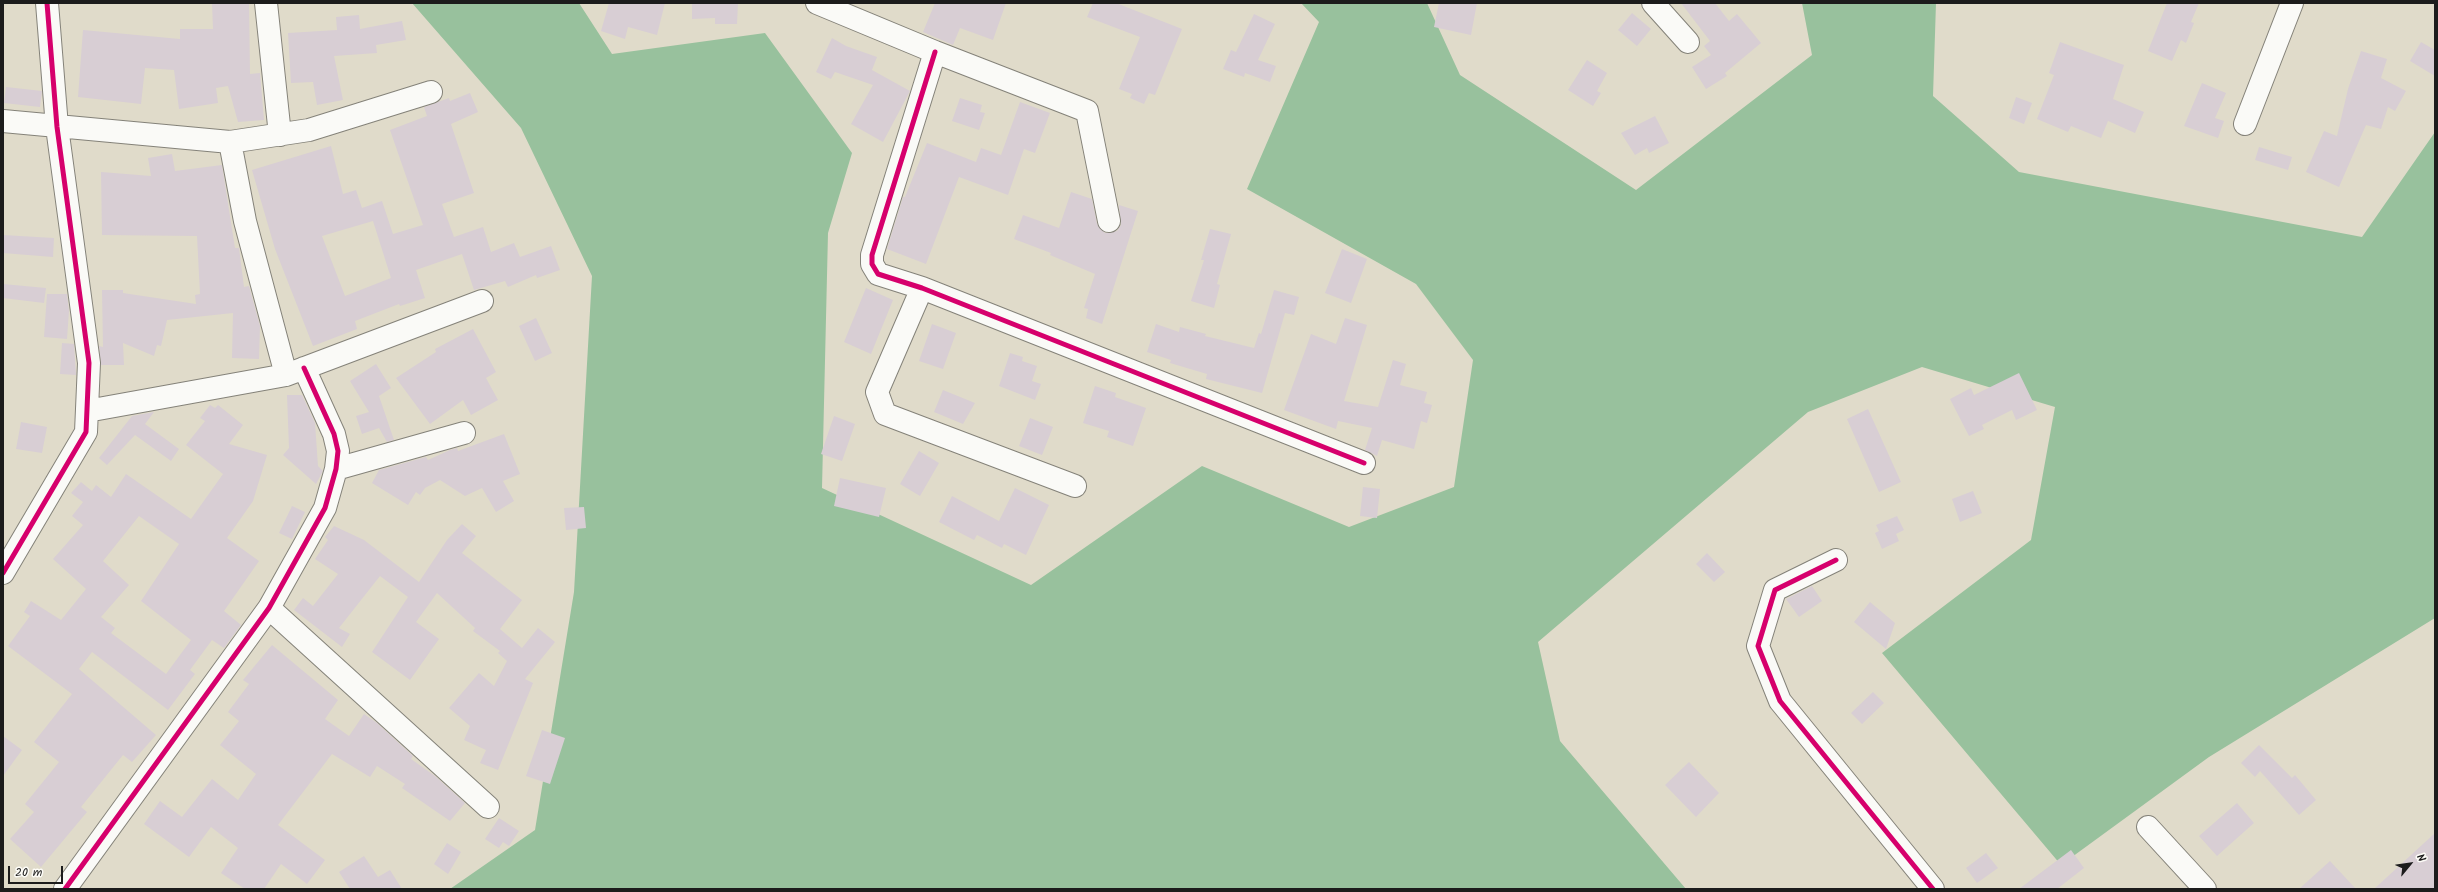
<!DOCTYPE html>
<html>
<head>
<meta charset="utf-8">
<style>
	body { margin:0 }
	#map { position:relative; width:2438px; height:892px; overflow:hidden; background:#e0dbca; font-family:Kalam,sans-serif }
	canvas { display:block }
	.frame { position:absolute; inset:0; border:4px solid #1c1c1c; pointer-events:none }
	.north { position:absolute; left:2390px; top:844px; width:40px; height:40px; -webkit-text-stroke:3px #fdfcf7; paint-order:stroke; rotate:61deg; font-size:11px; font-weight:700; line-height:16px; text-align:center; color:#1c1c1c }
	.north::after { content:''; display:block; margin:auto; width:14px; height:18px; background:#1c1c1c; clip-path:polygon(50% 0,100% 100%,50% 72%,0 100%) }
	.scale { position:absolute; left:8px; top:866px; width:55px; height:18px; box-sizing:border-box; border:2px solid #1c1c1c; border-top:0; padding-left:5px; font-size:12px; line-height:14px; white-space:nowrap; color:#1c1c1c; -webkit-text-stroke:3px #fdfcf7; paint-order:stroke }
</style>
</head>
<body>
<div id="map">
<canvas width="2438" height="892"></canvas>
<div class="frame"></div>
<div class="north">N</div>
<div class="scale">20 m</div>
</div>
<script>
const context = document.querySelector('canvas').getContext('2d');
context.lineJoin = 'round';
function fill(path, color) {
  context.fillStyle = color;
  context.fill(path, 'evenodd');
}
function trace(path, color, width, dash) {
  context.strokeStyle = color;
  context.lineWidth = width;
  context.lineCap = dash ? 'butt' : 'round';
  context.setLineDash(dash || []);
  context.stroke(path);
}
fill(new Path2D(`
	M412,3H579L612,54L765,33L852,153L828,233L822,488L1031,585L1202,466L1349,527L1454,487L1473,360L1416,284L1247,189L1319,22L1301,3H1427L1460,75L1636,190L1812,55L1802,3H1936L1933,96L2019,172L2362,237L2435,132V618L2209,757L2061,865L1882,653L2031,540L2055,407L1922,367L1808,412L1538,642L1560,741L1686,889H450L535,830L574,592L592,276L521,128Z`), '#98c19d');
fill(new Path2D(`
	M212,3H249L250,74L260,73L264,120L238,122L228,86L216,88L218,103L179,109L174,70L145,68L141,104L78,97L83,30L180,39V29H213Z
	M609,3H665L657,35L628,27L625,39L601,31Z
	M692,3H738L737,24H715V18L692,19Z
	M935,3H1006L993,40L960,28L953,45L923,32Z
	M1093,3H1116L1182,29L1155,95L1149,93L1144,104L1130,98L1132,94L1119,89L1140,37L1087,17Z
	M1439,3H1477L1471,35L1434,27Z
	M1681,3H1715L1729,21L1737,14L1761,43L1725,73L1727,76L1706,89L1692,67L1711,55L1704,46L1710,41Z
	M2167,3H2199L2191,22L2194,23L2186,43L2181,40L2172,61L2148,51Z
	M1632,13L1651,29L1637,46L1618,30Z
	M1254,14L1275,24L1258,60L1276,66L1270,82L1245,73L1244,77L1223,69L1231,50L1236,52Z
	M359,15L360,29L402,21L406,40L376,45L377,53L334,56L343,100L317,105L313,82L291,83L288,33L337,30L336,17Z
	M832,38L846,46L877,57L872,70L910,91L883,142L851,124L873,85L835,72L831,79L816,72Z
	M2060,42L2124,65L2113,99L2144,112L2135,133L2108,121L2101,138L2071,126L2068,132L2037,119L2054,75L2049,73Z
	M2421,42L2435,50V76L2410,61Z
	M2361,51L2387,59L2381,78L2406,91L2395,111L2388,107L2381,129L2366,125L2339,187L2306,172L2324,131L2337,136L2348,89Z
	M1587,60L1607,73L1597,91L1601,93L1593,106L1568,90Z
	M2202,83L2226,93L2215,118L2224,121L2218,138L2184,126Z
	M6,87L42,91L40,107L4,103Z
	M470,93L478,112L451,124L474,193L442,204L454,237L483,227L491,252L514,243L520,257L551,246L560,270L537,278L536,275L508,287L505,281L474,290L462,254L416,270L425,298L400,306L399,304L355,321L357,329L313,346L275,249L252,170L331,146L343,194L356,190L362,208L382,201L393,234L423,225L390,130L427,116L424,107L449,98L450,101ZM373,221L391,278L345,296L322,236Z
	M2016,97L2032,103L2024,124L2009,118Z
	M960,98L982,105L980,112L985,113L979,130L952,121Z
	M1020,102L1050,113L1035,153L1024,149L1008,195L959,177L926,264L887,249L903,197H905L927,143L976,162L981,148L1001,155Z
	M1655,116L1669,143L1649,153L1647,148L1635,155L1621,133Z
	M2259,147L2292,157L2288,170L2255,160Z
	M172,154L175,171L222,165L235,248H239L244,287L249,286L260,326L259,359L232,358L233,313L167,320L161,346L157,345L154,356L123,343L124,365H101L99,346L103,347L102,290H123V293L196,304L195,295L200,294L197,236L102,235L101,172L151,176L148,158Z
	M1071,192L1092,199L1097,224L1105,233L1117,231L1121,225L1119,205L1138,211L1102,324L1086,318L1088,309L1084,308L1095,274L1050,255L1051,253L1014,239L1023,215L1059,228Z
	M1210,229L1231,234L1217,284L1220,285L1214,308L1191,301L1204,260H1201Z
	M3,235L54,238L53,257L3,253Z
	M1342,249L1367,259L1351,303L1325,293Z
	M3,284L46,288L44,303L3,298Z
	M866,288L893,300L871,354L844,342Z
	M1274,290L1299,297L1294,315L1285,313L1262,393L1206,379L1207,374L1170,363L1171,360L1147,352L1156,324L1179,332L1180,327L1206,334L1205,336L1254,348L1259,333L1261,334Z
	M47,294H67L69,311L67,339L44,337Z
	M536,318L552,353L535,361L519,326Z
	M1345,318L1367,325L1344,401L1378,407L1393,360L1406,364L1400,385L1427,392L1424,403L1432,405L1427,423L1421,421L1414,449L1382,440L1377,456L1365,450L1372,428L1338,421L1336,429L1284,410L1311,334L1336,344Z
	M932,324L956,333L943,369L919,361Z
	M473,329L496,372L486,378L498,400L471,415L463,400L430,424L396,378L436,352L435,349Z
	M62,343L74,344L76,375L60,374Z
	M1010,353L1023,357L1022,361L1037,366L1032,381L1041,384L1035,400L999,386Z
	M376,364L391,388L379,396L394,440L387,442L379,428L362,434L356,416L369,412L350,381Z
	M2019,373L2037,410L2016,420L2012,410L1982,425L1984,429L1969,436L1950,399L1971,388L1974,395Z
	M1095,386L1116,393L1115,397L1146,408L1133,446L1107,437L1109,431L1083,423Z
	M943,390L975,403L963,424L934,412Z
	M287,395H302L315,423L318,466L323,471L316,484L283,455L289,448Z
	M210,405L215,408L218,405L243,425L229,444L267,455L253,501L227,538L259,561L224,611L241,625L224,648L212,640L190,670L195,674L168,710L92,652L79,669L156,735L132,762L123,755L81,807L87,812L41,867L10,839L34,812L25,804L59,762L34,742L72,694L8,646L30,616L24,612L31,601L61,620L86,589L53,559L83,525L72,516L83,502L71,493L81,482L92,491L96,485L111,497L126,474L191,519L223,474L186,445L205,421L200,418ZM139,516L179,544L141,601L191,640L166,674L111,633L115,628L101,617L129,585L103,561Z
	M1868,409L1901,482L1879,492L1847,419Z
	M154,412L145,424L179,449L171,461L135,435L107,465L99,458L132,416Z
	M834,416L855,424L842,461L821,454Z
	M1030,418L1053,427L1042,455L1019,446Z
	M21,422L47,427L42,453L16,449Z
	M504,434L520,474L503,481L514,501L496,512L482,488L465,496L440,480L425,488L420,495L416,492L408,505L372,483L379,470L426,457L428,460L450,450L457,448L458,451Z
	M919,451L939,463L920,496L900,484Z
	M840,478L886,488L879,517L834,506Z
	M1363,487L1380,489L1377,518L1360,516Z
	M1015,488L1049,505L1026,555L1004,544L1002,548L977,535L974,540L939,522L952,496L999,521Z
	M1973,491L1982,513L1960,522L1952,499Z
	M292,506L305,512L292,539L279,533Z
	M584,507L586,528L566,530L564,508Z
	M1897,516L1904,530L1896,534L1899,541L1882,549L1875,533L1879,531L1876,525Z
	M462,524L476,536L462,553L522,600L500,629L522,648L538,628L555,642L525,679L533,683L498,770L480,763L486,750L464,740L470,726L449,708L479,673L494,686L507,661L498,653L500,651L473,631L475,628L437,593L416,622L439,639L410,680L372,652L408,597L380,576L339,628L350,634L342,647L294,610L303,598L313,606L338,574L315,559L328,540L325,537L334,526L364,540L419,582L447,540Z
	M1707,553L1725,572L1714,582L1696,564Z
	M1812,586L1822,601L1799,617L1786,599Z
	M1870,602L1895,623L1886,649L1854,622Z
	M272,645L338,700L325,719L349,736L364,714L377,723L413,756L411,759L435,776L465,803L450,821L402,788L405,784L377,766L370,777L332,754L278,825L325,860L307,884L281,864L264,889H245L221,873L238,848L211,827L189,857L144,824L160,801L182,817L212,779L238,800L256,774L220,745L239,721L228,712L249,684L243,680Z
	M1873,692L1884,703L1862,724L1851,713Z
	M542,730L565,738L550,784L526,776Z
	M3,736L22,750L3,776Z
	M2259,745L2292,778L2295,775L2316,800L2299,815L2260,771L2255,777L2241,763Z
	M1689,762L1719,793L1696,817L1665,785Z
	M2237,803L2254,823L2217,856L2199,836Z
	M499,818L519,831L509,846L503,842L499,848L485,839Z
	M2435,833V889H2374Z
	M447,843L461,852L448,874L434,864Z
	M2071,850L2084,868L2057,889H2019Z
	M1986,853L1998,868L1977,883L1966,868Z
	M364,856L378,877L390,870L402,889H350L339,872Z
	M2330,861L2356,889H2299Z`), '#d8ced4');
const minor = new Path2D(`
	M266,3L280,135
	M817,3L935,52L1087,111L1109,221
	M1653,3L1688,42
	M935,52L872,255V264L878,274L922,288L1364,463
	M3,121L230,142L309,130L431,92
	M2245,124L2292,3
	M230,142L245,221L286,375
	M922,288L877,392L885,414L1075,486
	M87,411L286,375L482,301
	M336,469L464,433
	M1836,560L1775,590L1758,646L1780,701L1933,889
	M3,573L86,432L89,363L57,127L47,3
	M269,608L488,807
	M2148,827L2205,889
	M65,889L269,608L325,508L336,469L338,451L334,434L304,368`);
trace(minor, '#848279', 24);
trace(minor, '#fafaf7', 22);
trace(new Path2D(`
	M935,52L872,255V264L878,274L922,288L1364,463
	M1836,560L1775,590L1758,646L1780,701L1933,889
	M3,573L86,432L89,363L57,127L47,3
	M65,889L269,608L325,508L336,469L338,451L334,434L304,368`), '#d6006c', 5);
</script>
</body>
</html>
